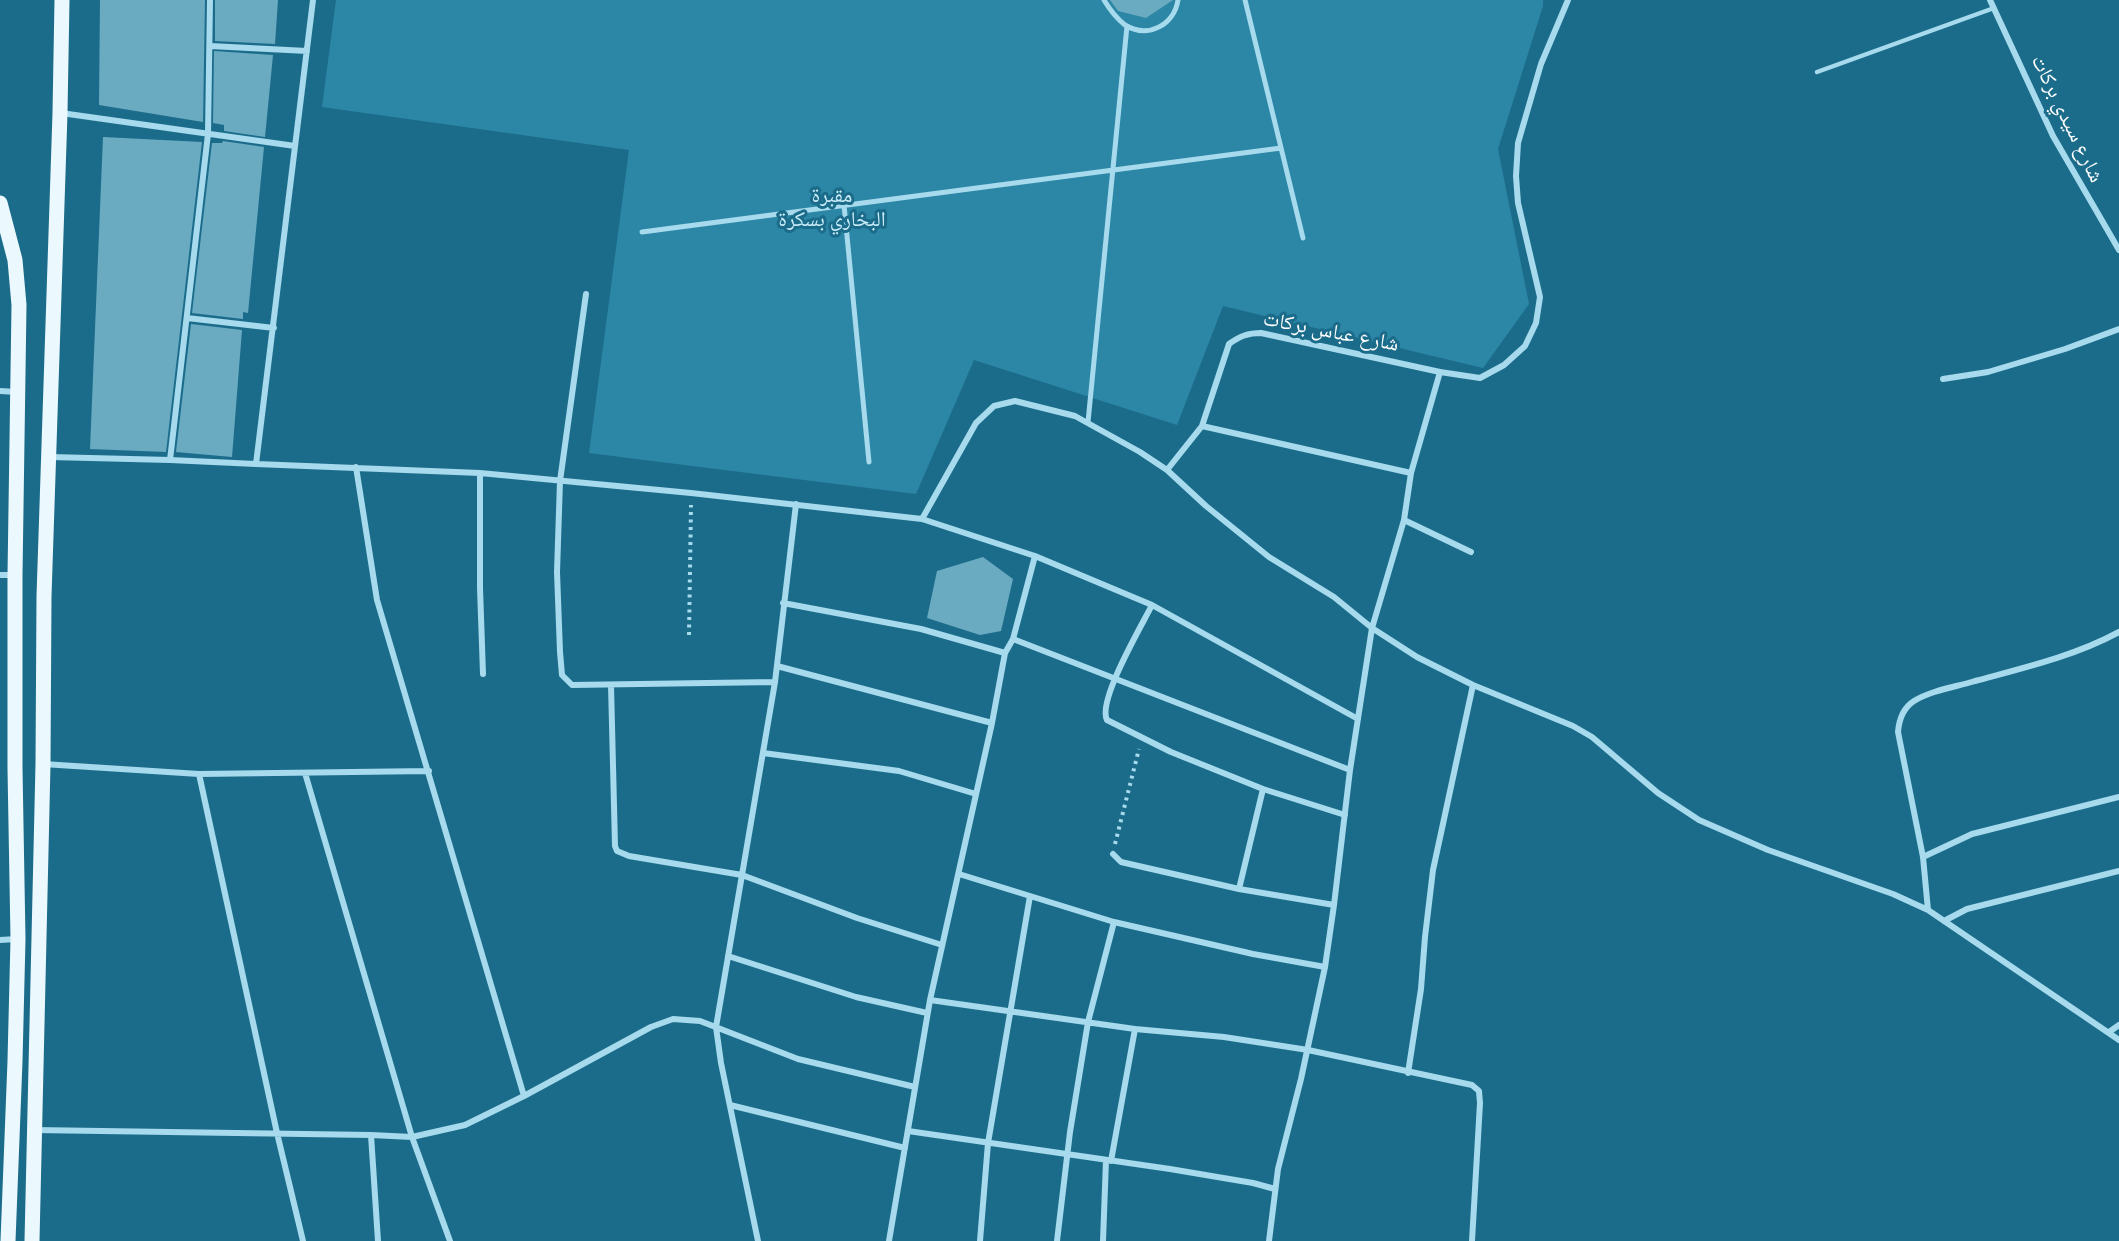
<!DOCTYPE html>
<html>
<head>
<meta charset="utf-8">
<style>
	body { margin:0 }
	canvas { display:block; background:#1b6c8a }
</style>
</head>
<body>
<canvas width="2119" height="1241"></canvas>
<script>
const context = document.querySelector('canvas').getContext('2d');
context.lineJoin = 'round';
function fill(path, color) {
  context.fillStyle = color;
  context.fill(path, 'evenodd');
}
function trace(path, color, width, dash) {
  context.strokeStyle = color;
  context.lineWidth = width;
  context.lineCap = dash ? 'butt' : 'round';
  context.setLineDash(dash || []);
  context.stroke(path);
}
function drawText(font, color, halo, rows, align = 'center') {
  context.font = font + ' "Fira Sans Condensed","Noto Naskh Arabic",sans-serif';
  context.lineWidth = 6;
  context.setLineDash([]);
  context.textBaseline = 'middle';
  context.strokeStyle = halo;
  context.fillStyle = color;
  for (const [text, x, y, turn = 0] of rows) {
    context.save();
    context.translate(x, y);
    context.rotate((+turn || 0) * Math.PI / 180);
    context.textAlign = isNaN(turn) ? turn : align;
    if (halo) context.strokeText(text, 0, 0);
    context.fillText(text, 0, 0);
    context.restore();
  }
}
fill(new Path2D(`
	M336,0H1543V6L1498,149L1529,304L1483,368L1223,306L1177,425L974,360L916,494L589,453L629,150L322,107Z`), '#2c86a6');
fill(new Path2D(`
	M100,0H205L203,122L99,105Z
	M215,0H278L275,44L215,41Z
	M1110,0H1173L1146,18L1118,11Z
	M214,51L273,55L265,137L224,131V125L213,123Z
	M103,137L202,142L166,452L90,449Z
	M223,141L264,147L248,313L243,312V319L192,313L212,143H222Z
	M191,324L242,330L232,457L176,452Z
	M983,557L1013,579L1001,631L980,635L927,618L937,571Z`), '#6aabc2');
trace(new Path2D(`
	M689,635L691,505
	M1115,844L1139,749`), '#a6daec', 4, [3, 4.5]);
trace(new Path2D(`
	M1817,72L1994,8`), '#a6daec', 4.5);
trace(new Path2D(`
	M1104,0C1110,10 1116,18 1125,25C1148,39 1174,25 1178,0
	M1245,0L1303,238
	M844,205L869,462
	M642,232L1281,148
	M1088,422L1127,26`), '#a6daec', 5);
trace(new Path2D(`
	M313,0L256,464L480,473L691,493L922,519L1035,556L1152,605L1358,719
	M1990,0L2053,136L2119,250
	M210,46L307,51
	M61,113L295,146
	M586,294L560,481L557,572L560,652L562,675L572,685L775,682L796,504
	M187,318L274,328
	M1943,379L1988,372L2065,349L2119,329
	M0,391L17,392
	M1202,426L1411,473
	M50,457L170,460L256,464
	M170,460L208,134L210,0
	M356,467L377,600L524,1096L465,1125L412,1137L371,1135
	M1167,470L1206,506L1269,557L1334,597L1372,628L1417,657L1473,685L1573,726L1592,737L1658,793L1699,820L1768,850L1893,894L1928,910L2119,1040
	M480,473V588L483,674
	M922,519L976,423L994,406L1015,401L1075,416L1140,452L1167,470L1202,426L1229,344C1240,336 1248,333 1261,333L1440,372L1480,378L1504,365L1525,346L1536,323L1540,297L1518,203L1516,176L1518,143L1541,64L1568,0
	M1404,520L1471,552
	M0,575H14
	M783,603L921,629L1005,653
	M1152,605C1142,625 1097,701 1107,720L1171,752L1263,789L1345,815
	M1013,639L1350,770
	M777,666L992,723
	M611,685L615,846L617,851L629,856L742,875L857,918L942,945
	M763,753L899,771L976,794
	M43,764L199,774L429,771
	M305,773L412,1137L450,1241
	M199,774L277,1133L303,1241
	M1263,789L1239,889L1334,905
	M1113,854L1121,862L1239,889
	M1923,857L1972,834L2119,797
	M959,874L1114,922L1253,954L1325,967
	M1928,910L1923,857L1898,732C1899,720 1903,708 1914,701C1932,690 1956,687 1975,681C2023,668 2075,656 2119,632
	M1944,921L1967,909L2119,871
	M0,940L17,939
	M728,956L856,997L927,1013
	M930,1000L1135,1029L1224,1037L1308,1050L1472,1085L1479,1091L1480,1103L1472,1241
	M2109,1032L2119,1025
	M1408,1073L1421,989L1425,937L1433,870L1473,685
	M524,1096L651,1027L673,1019L700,1021L798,1059L915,1087
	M730,1105L905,1148
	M34,1130L371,1135L378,1241
	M908,1131L1170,1169L1253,1183L1275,1189
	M1111,1161L1135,1029
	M758,1241L721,1063L716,1027L775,682
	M889,1241L930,1000L992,723L1005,653L1013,639L1035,556
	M980,1241L988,1143L1030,896
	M1057,1241L1070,1132L1088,1022L1114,922
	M1103,1241L1106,1160
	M1269,1241L1278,1169L1301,1079L1325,967L1334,905L1350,770L1372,628L1404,520L1411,473L1440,372`), '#a6daec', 6);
trace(new Path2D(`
	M0,203L15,260L19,305L15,575V768L18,939L15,1061L8,1241
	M32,1241L43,764L44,596L60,113L62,0`), '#ebf9ff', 15);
drawText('21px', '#fff', '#1b6c8a', [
	["شارع سيدي بركات",2067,119,64],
	["شارع عباس بركات",1331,332,11]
]);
drawText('21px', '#cbedf9', '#1b6c8a', [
	["مقبرة",832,196],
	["البخاري بسكرة",832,220]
]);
</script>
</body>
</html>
